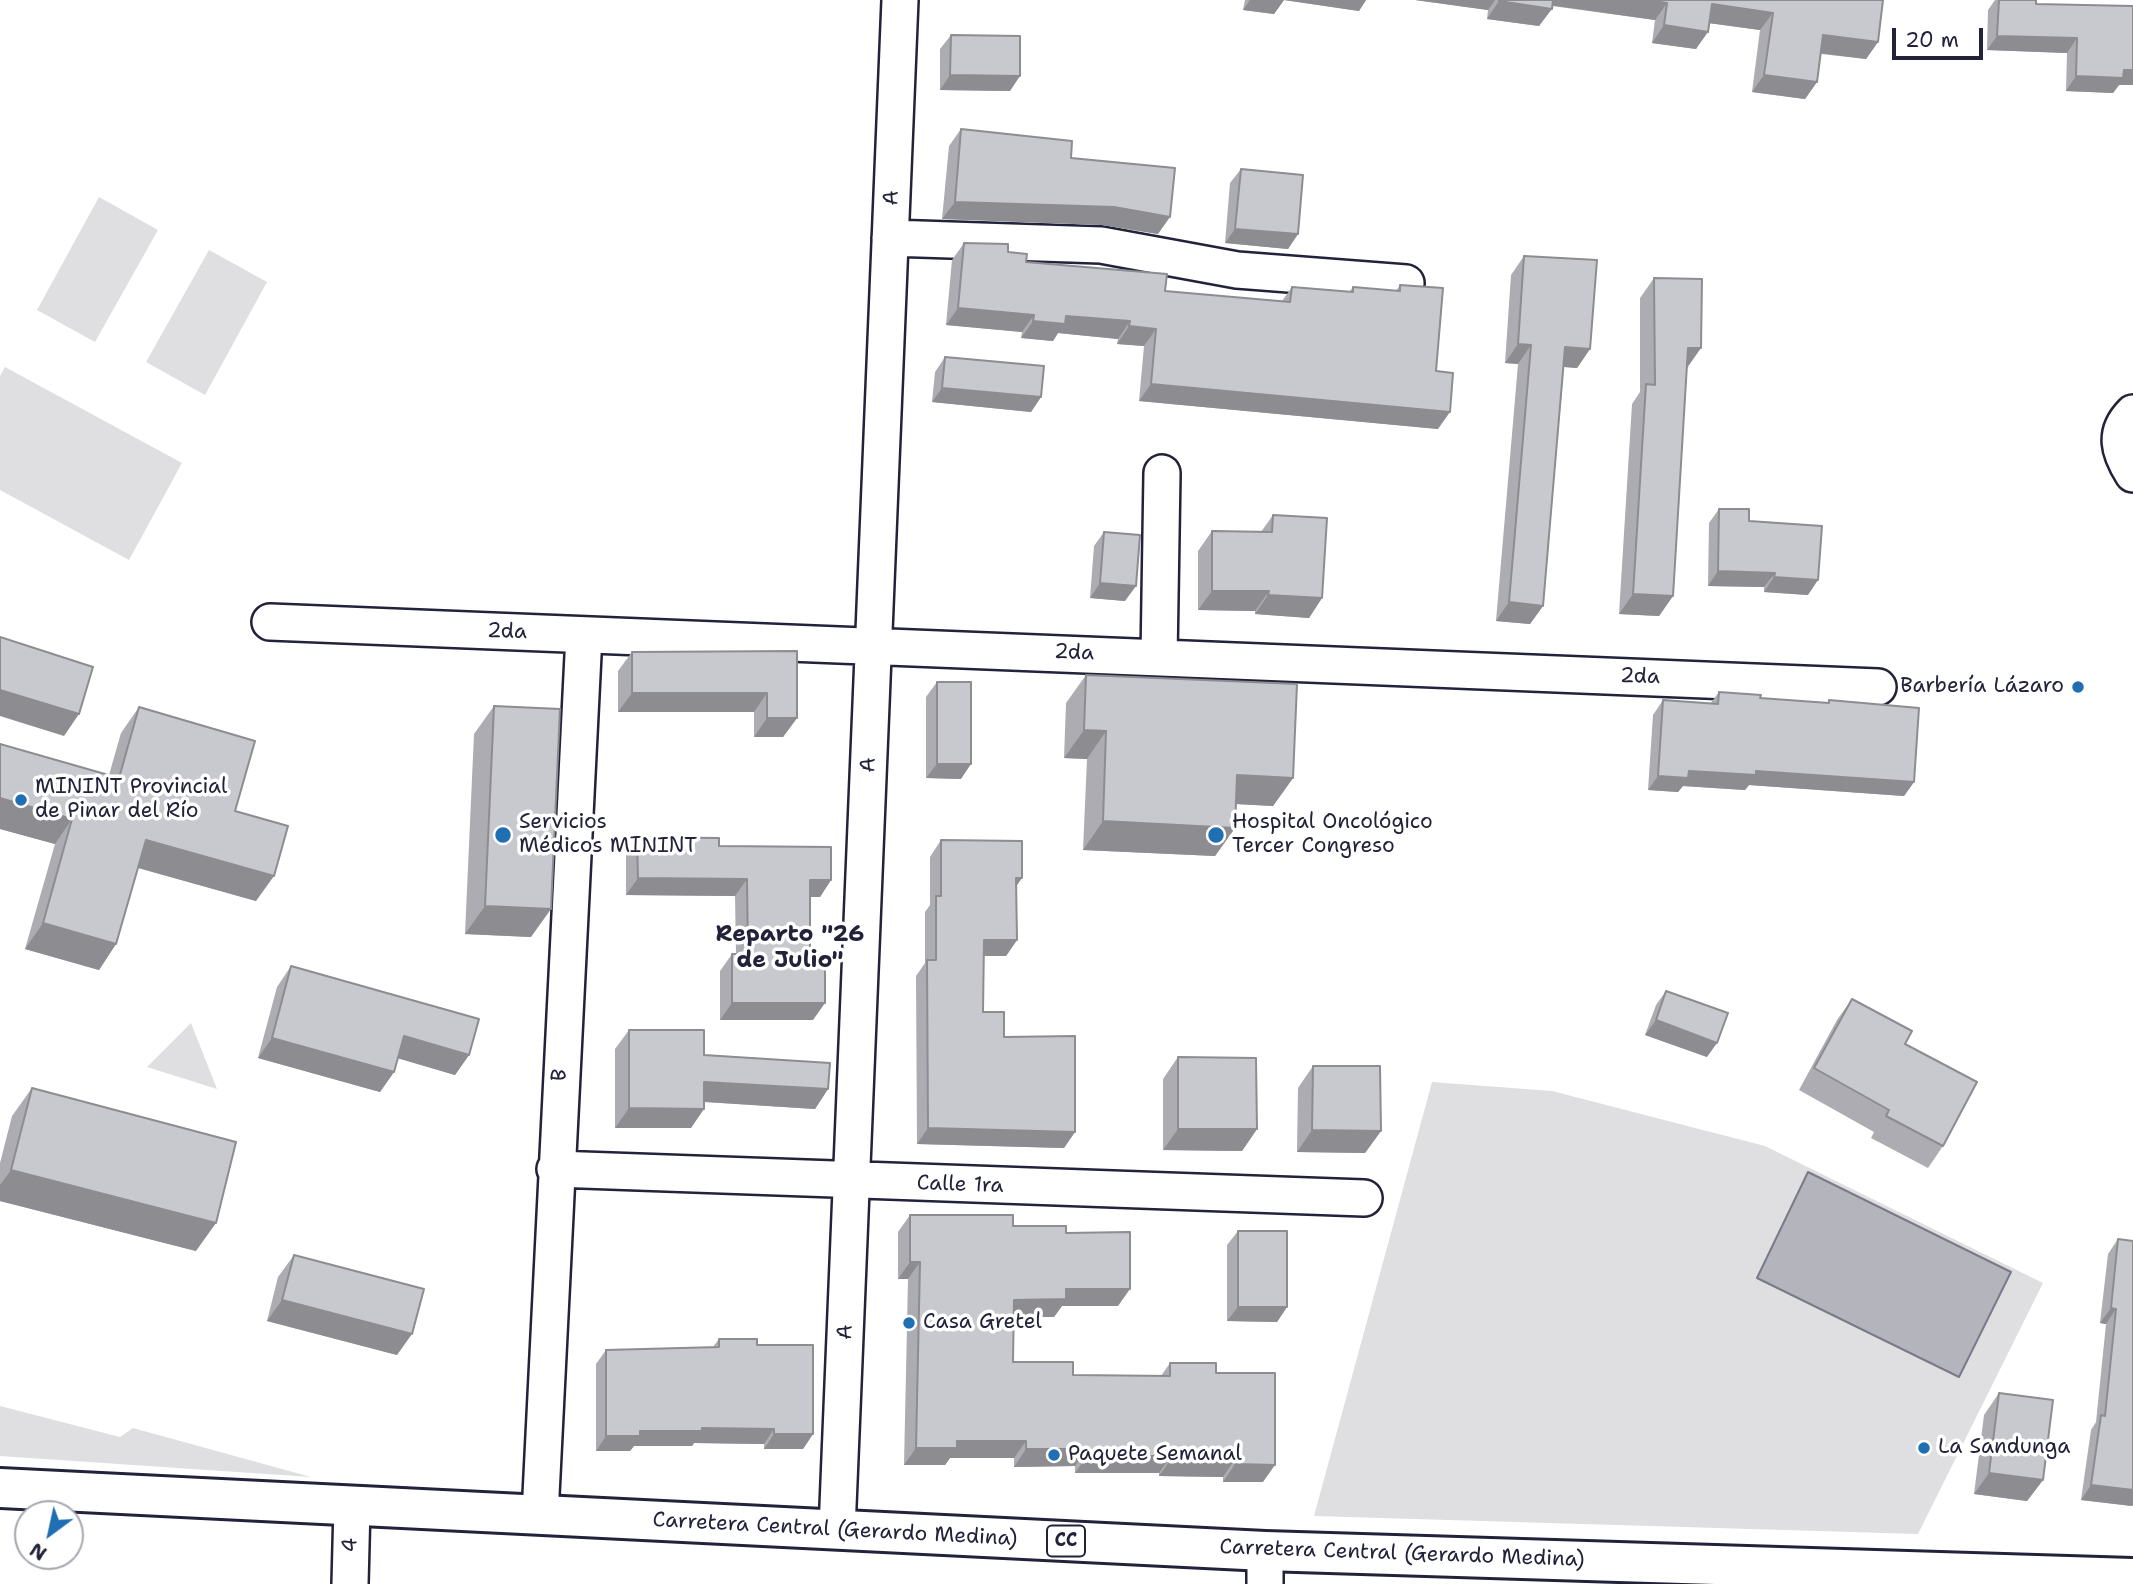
<!DOCTYPE html>
<html>
<head>
<meta charset="utf-8">
<style>
	body { margin:0 }
	#map { position:relative; width:2133px; height:1584px; overflow:hidden; background:#fff; font-family:"Shantell Sans",sans-serif }
	canvas { display:block }
	.north { position:absolute; left:14px; top:1500px; width:70px; height:70px; box-sizing:border-box; background:#fff; border:2px solid #a7a7b1; border-radius:50%; rotate:213deg; font-size:19px; font-weight:700; line-height:28px; text-align:center; color:#22223b }
	.north::after { content:''; display:block; margin:auto; width:24px; height:32px; background:#1f6fb2; clip-path:polygon(50% 0,100% 100%,50% 72%,0 100%) }
	.scale { position:absolute; left:1892px; top:28px; width:91px; height:32px; box-sizing:border-box; border:4px solid #22223b; border-top:0; padding-left:9px; font-size:21px; line-height:24px; white-space:nowrap; color:#22223b; -webkit-text-stroke:5px #fff; paint-order:stroke }
</style>
</head>
<body>
<div id="map">
<canvas width="2133" height="1584"></canvas>
<div class="north">N</div>
<div class="scale">20 m</div>
</div>
<script>
const context = document.querySelector('canvas').getContext('2d');
context.lineJoin = 'round';
function fill(path, color) {
  context.fillStyle = color;
  context.fill(path, 'evenodd');
}
function trace(path, color, width, dash) {
  context.strokeStyle = color;
  context.lineWidth = width;
  context.lineCap = dash ? 'butt' : 'round';
  context.setLineDash(dash || []);
  context.stroke(path);
}
function drawText(font, color, halo, rows, align = 'center') {
  context.font = font + ' "Shantell Sans",sans-serif';
  context.lineWidth = 7;
  context.setLineDash([]);
  context.textBaseline = 'middle';
  context.strokeStyle = halo;
  context.fillStyle = color;
  for (const [text, x, y, turn = 0] of rows) {
    context.save();
    context.translate(x, y);
    context.rotate((+turn || 0) * Math.PI / 180);
    context.textAlign = isNaN(turn) ? turn : align;
    if (halo) context.strokeText(text, 0, 0);
    context.fillText(text, 0, 0);
    context.restore();
  }
}
fill(new Path2D(`
	M99,197L158,230L95,342L37,310Z
	M209,250L267,282L205,395L146,362Z
	M5,367L182,463L129,560L0,490V376Z
	M191,1023L217,1089L147,1067Z
	M1432,1082L1552,1091L1765,1146L2043,1283L1918,1534L1314,1516Z
	M0,1406L120,1437L133,1428L311,1477L0,1456Z`), '#dfdfe2');
const water = new Path2D(`
	M1808,1172L2011,1272L1959,1377L1757,1278Z`);
fill(water, '#b4b4bc');
trace(water, '#7a7a88', 2);
const minor = new Path2D(`
	M890,238L1101,245L1237,270L1406,283
	M2133,413C2113,433 2119,452 2133,474
	M270,622L1878,687
	M1159,658L1162,473
	M555,1169L1364,1198
	M540,1515L584,635
	M837,1530L900,0
	M350,1584L352,1506
	M1265,1584V1551`);
const major = new Path2D(`
	M0,1488L1265,1551L2133,1578`);
trace(minor, '#22223b', 40);
trace(major, '#22223b', 44);
trace(minor, '#fff', 35);
trace(major, '#fff', 38);
fill(new Path2D(`
	M1245,0H1366L1359,11L1284,0L1274,14L1243,10Z
	M1415,0H1883L1878,42L1866,59L1821,54L1817,82L1805,99L1752,92L1760,30L1710,23L1696,49L1652,43L1655,20L1552,6L1539,26L1487,19L1488,10Z
	M1995,0H2036V4L2133,6L2119,85L2113,93L2066,91L2067,53L1987,50L1988,10Z
	M951,35L1010,91L940,90V49Z
	M961,129L1071,158L1158,234L1102,225L942,219L949,146Z
	M1241,169L1298,234L1288,249L1225,243L1230,183Z
	M964,243L1008,252L1026,262L1165,291L1282,301L1292,287L1349,292L1353,287L1396,291L1400,285L1436,371L1438,429L1139,401L1144,346L1117,344L1118,339L1058,333L1053,341L1021,338L1022,332L946,325L952,260Z
	M1524,256L1590,349L1577,368L1564,367L1543,606L1530,624L1496,621L1518,364L1505,363L1511,275Z
	M1654,278L1687,368L1673,596L1659,616L1619,614L1632,404L1640,392V298Z
	M945,357L1041,397L1031,412L932,402L935,372Z
	M1719,509L1749,521L1808,595L1764,592V587L1708,586L1709,523Z
	M1273,515L1322,598L1309,618L1255,614V611L1198,610V551L1212,531L1261,532Z
	M1104,532L1125,601L1090,598L1094,546Z
	M797,651V718L783,737H754V712H618V671L632,652Z
	M1086,675L1293,778L1273,806L1236,804L1235,828L1215,856L1083,850L1087,759L1064,758L1066,703Z
	M937,682L961,779L926,778V697Z
	M1719,692L1760,698L1827,703L1829,700L1914,782L1904,796L1749,785L1745,790L1683,786L1678,792L1648,790L1653,715L1663,700L1710,704Z
	M494,706L531,937L465,934L474,734Z
	M139,707L235,811L256,901L138,868L116,944L99,970L25,949L55,844L0,829V744L109,775L121,733Z
	M637,837L719,846L831,880L820,897H810V954L813,1020H720V971L732,954H736L735,896L626,895V854Z
	M941,840L1016,887L1017,940L1006,956H984L983,1012L1004,1037L1075,1132L1064,1148L917,1144L916,976L925,963V912L930,905V857Z
	M291,966L469,1055L455,1075L398,1058L394,1072L380,1092L258,1058L277,987Z
	M1666,991L1707,1057L1645,1035L1656,1005Z
	M1852,999L1905,1044L1943,1146L1928,1168L1871,1138L1874,1132L1799,1090L1837,1020Z
	M629,1030L704,1055L828,1089L815,1109L704,1102L691,1128H615V1049Z
	M1178,1057L1257,1129L1242,1151L1163,1150V1079Z
	M1313,1066L1381,1131L1365,1153L1297,1152L1298,1088Z
	M32,1088L196,1251L0,1201V1163L12,1116Z
	M910,1215L1066,1233L1118,1306H1062L1054,1317H1014L1013,1362L1073,1375L1161,1376L1170,1363L1216,1373L1263,1482H1223V1477L1159,1476V1473H1075V1466L1014,1467V1458H950L945,1465H904L908,1279H898V1232Z
	M1238,1231L1287,1307L1277,1322L1227,1321V1245Z
	M2118,1239L2133,1241V1505L2132,1506L2081,1500L2091,1430L2096,1422L2106,1324L2100,1323L2108,1254Z
	M294,1255L397,1355L267,1321L278,1277Z
	M719,1339L757,1345L813,1434L803,1449H764V1444L694,1443L692,1446H634L630,1451H596V1364L606,1350L713,1347Z
	M1999,1393L2043,1480L2027,1501L1974,1494L1984,1415Z`), '#acacb2');
fill(new Path2D(`
	M1250,0H1366L1359,11L1284,0L1274,14L1243,10Z
	M1415,0H1495L1488,10Z
	M1545,0H1647L1667,3L1655,20L1542,4Z
	M1499,1L1552,9L1539,26L1487,19Z
	M1712,4L1773,13L1760,30L1700,22Z
	M1664,25L1708,32L1696,49L1652,43Z
	M1823,35L1878,42L1866,59L1811,52Z
	M1997,36L2077,38L2067,53L1987,50Z
	M2124,70H2133V85H2119L2113,93L2066,91L2076,76Z
	M950,75L1020,76L1010,91L940,90Z
	M1764,75L1817,82L1805,99L1752,92Z
	M955,202L1114,207L1170,217L1158,234L1102,225L942,219Z
	M1235,229L1298,234L1288,249L1225,243Z
	M958,308L1034,315L1022,332L946,325Z
	M1066,316L1130,321L1118,339L1058,333L1053,341L1021,338L1033,321Z
	M1129,326L1156,329L1144,346L1117,344Z
	M1518,344L1531,345L1518,364L1505,363Z
	M1565,347L1590,349L1577,368L1552,366Z
	M1688,348H1701L1687,368Z
	M1151,384L1450,412L1438,429L1139,401Z
	M942,388L1041,397L1031,412L932,402Z
	M1718,571L1775,573L1764,587L1708,586Z
	M1774,577L1818,580L1808,595L1764,592Z
	M1100,583L1136,586L1125,601L1090,598Z
	M1212,591H1269L1255,611L1198,610Z
	M1633,594L1673,596L1659,616L1619,614Z
	M1268,595L1322,598L1309,618L1255,614Z
	M1509,602L1543,606L1530,624L1496,621Z
	M0,690L79,714L64,736L0,716Z
	M632,693H767L754,712H618Z
	M767,718H797L783,737H754Z
	M1084,730L1106,731L1087,759L1064,758Z
	M937,764H971L961,779L926,778Z
	M1689,771H1756L1914,782L1904,796L1749,785L1745,790L1683,786L1678,792L1648,790L1658,776Z
	M1237,775L1293,778L1273,806L1217,803Z
	M0,798L72,819L55,844L0,829Z
	M1103,821L1235,828L1215,856L1083,850Z
	M146,840L274,876L256,901L128,865Z
	M638,878L747,879L735,896L626,895Z
	M1016,878H1022L1011,894Z
	M810,880H831L820,897H798Z
	M485,906L551,909L531,937L465,934Z
	M43,923L116,944L99,970L25,949Z
	M984,940H1017L1006,956H973Z
	M732,1003H825L813,1020H720Z
	M1656,1020L1717,1043L1707,1057L1645,1035Z
	M404,1036L469,1055L455,1075L390,1056Z
	M272,1038L394,1072L380,1092L258,1058Z
	M704,1082L828,1089L815,1109L691,1101Z
	M629,1108L704,1109L691,1128H615Z
	M928,1128L1075,1132L1064,1148L917,1144Z
	M1178,1129H1257L1242,1151L1163,1150Z
	M1312,1130L1381,1131L1365,1153L1297,1152Z
	M11,1170L216,1223L196,1251L0,1201V1185Z
	M910,1262H920L908,1279H898Z
	M1066,1289H1130L1118,1306H1062L1054,1317H1002L1014,1300Z
	M282,1300L412,1334L397,1355L267,1321Z
	M1238,1307H1287L1277,1322L1227,1321Z
	M2111,1308L2116,1309L2106,1324L2100,1323Z
	M702,1428L774,1429L764,1444L694,1443L692,1446H634L630,1451H596L606,1436L640,1431Z
	M774,1434H813L803,1449H764Z
	M957,1441H1026L1014,1458H950L945,1465H904L916,1448Z
	M1026,1449H1087L1075,1466L1014,1467Z
	M1087,1456H1171L1159,1473H1075Z
	M1171,1459H1235L1223,1477L1159,1476Z
	M1235,1464L1275,1465L1263,1482H1223Z
	M1989,1473L2043,1480L2027,1501L1974,1494Z
	M2091,1485L2133,1490V1505L2132,1506L2081,1500Z`), '#8c8c91');
const building = new Path2D(`
	M1499,0H1553L1552,9L1499,1Z
	M1647,0H1883L1878,42L1823,35L1817,82L1764,75L1773,13L1712,4L1708,32L1664,25L1667,3Z
	M1999,0H2036V4L2133,6V70H2124L2123,78L2076,76L2077,38L1997,36Z
	M951,35L1020,36V76L950,75Z
	M961,129L1072,141L1071,158L1175,168L1170,217L1114,207L955,202Z
	M1241,169L1303,175L1298,234L1235,229Z
	M964,243L1008,244V252L1027,254L1026,262L1167,274L1165,291L1290,302L1292,287L1353,292V287L1400,291V285L1443,288L1436,371L1453,373L1450,412L1151,384L1156,329L1129,326L1130,321L1066,316L1065,324L1033,321L1034,315L958,308Z
	M1524,256L1597,260L1590,349L1565,347L1543,606L1509,602L1531,345L1518,344Z
	M1654,278L1702,279L1701,348H1688L1673,596L1633,594L1646,384L1655,385Z
	M945,357L1044,366L1041,397L942,388Z
	M1719,509H1749V521L1822,526L1818,580L1774,577L1775,573L1718,571Z
	M1273,515L1327,518L1322,598L1268,595L1269,591H1212V531L1272,532Z
	M1104,532L1140,535L1136,586L1100,583Z
	M0,637L93,667L79,714L0,690Z
	M797,651V718H767V693H632V652Z
	M1086,675L1297,684L1293,778L1237,775L1235,828L1103,821L1106,731L1084,730Z
	M937,682H971V764H937Z
	M1719,692L1761,695L1760,698L1829,703V700L1919,708L1914,782L1756,771V775L1689,771L1688,778L1658,776L1663,700L1718,704Z
	M494,706L560,709L551,909L485,906Z
	M139,707L255,741L235,811L288,826L274,876L146,840L116,944L43,923L72,819L0,798V744L119,778Z
	M637,837L719,838V846L831,847V880H810V954H825V1003H732V954H748L747,879L638,878Z
	M941,840L1022,841V878H1016L1017,940H984L983,1012H1004V1037L1075,1036V1132L928,1128L927,960H936V896H941Z
	M291,966L479,1019L469,1055L404,1036L394,1072L272,1038Z
	M1666,991L1728,1013L1717,1043L1656,1020Z
	M1852,999L1912,1031L1905,1044L1977,1082L1943,1146L1886,1116L1889,1110L1814,1068Z
	M629,1030H704V1055L830,1063L828,1089L704,1082V1109L629,1108Z
	M1178,1057L1256,1058L1257,1129H1178Z
	M1313,1066H1380L1381,1131L1312,1130Z
	M32,1088L236,1142L216,1223L11,1170Z
	M910,1215H1013V1226H1066V1233L1130,1232V1289H1066V1299L1014,1300L1013,1362H1073V1375L1170,1376V1363H1216V1373H1275V1465L1235,1464V1459H1171V1456H1087V1449H1026V1441H957V1448H916L920,1262H910Z
	M1238,1231H1287V1307H1238Z
	M2118,1239L2133,1241V1490L2091,1485L2101,1415L2105,1416L2116,1309L2111,1308Z
	M294,1255L424,1289L412,1334L282,1300Z
	M719,1339H757V1345H813V1434H774V1429L702,1428V1431H640V1436H606V1350L719,1347Z
	M1999,1393L2053,1400L2043,1480L1989,1473Z`);
fill(building, '#c8c8cf');
trace(building, '#8c8c91', 2);
for (const [x, y, r, color] of [
	[2078,687,7,"#1f6fb2"],
	[21,800,7,"#1f6fb2"],
	[503,835,9,"#1f6fb2"],
	[1216,835,9,"#1f6fb2"],
	[909,1323,7,"#1f6fb2"],
	[1924,1448,7,"#1f6fb2"],
	[1054,1455,7,"#1f6fb2"]
]) {
  const dot = new Path2D();
  dot.arc(x, y, r, 0, 2 * Math.PI);
  context.fillStyle = color;
  context.fill(dot);
  trace(dot, '#fff', 2.5);
}
for (const [x, y, w] of [
	[1066,1541,38]
]) {
  const box = new Path2D();
  box.roundRect(x - w / 2, y - 15.5, w, 31, 5);
  context.fillStyle = '#fff';
  context.fill(box);
  trace(box, '#22223b', 2);
}
drawText('bold 19px', '#22223b', null, [
	["CC",1066,1541]
]);
drawText('21px', '#22223b', '#fff', [
	["A",892,198,-88],
	["2da",507,632,2],
	["2da",1074,653,3],
	["2da",1640,677,2],
	["A",869,765,-88],
	["B",560,1075,-87],
	["Calle 1ra",960,1185,2],
	["A",846,1332,-87],
	["Carretera Central (Gerardo Medina)",835,1530,3],
	["4",351,1545,-89],
	["Carretera Central (Gerardo Medina)",1402,1554,2]
]);
drawText('21px', '#22223b', '#fff', [
	["Barbería Lázaro",2064,687,"right"],
	["MININT Provincial",35,788],
	["de Pinar del Río",35,812],
	["Servicios",519,823],
	["Médicos MININT",519,847],
	["Hospital Oncológico",1232,823],
	["Tercer Congreso",1232,847],
	["Casa Gretel",923,1323],
	["La Sandunga",1938,1448],
	["Paquete Semanal",1068,1455]
], 'left');
drawText('bold 23px', '#22223b', '#fff', [
	["Reparto \"26",790,935],
	["de Julio\"",790,961]
]);
</script>
</body>
</html>
